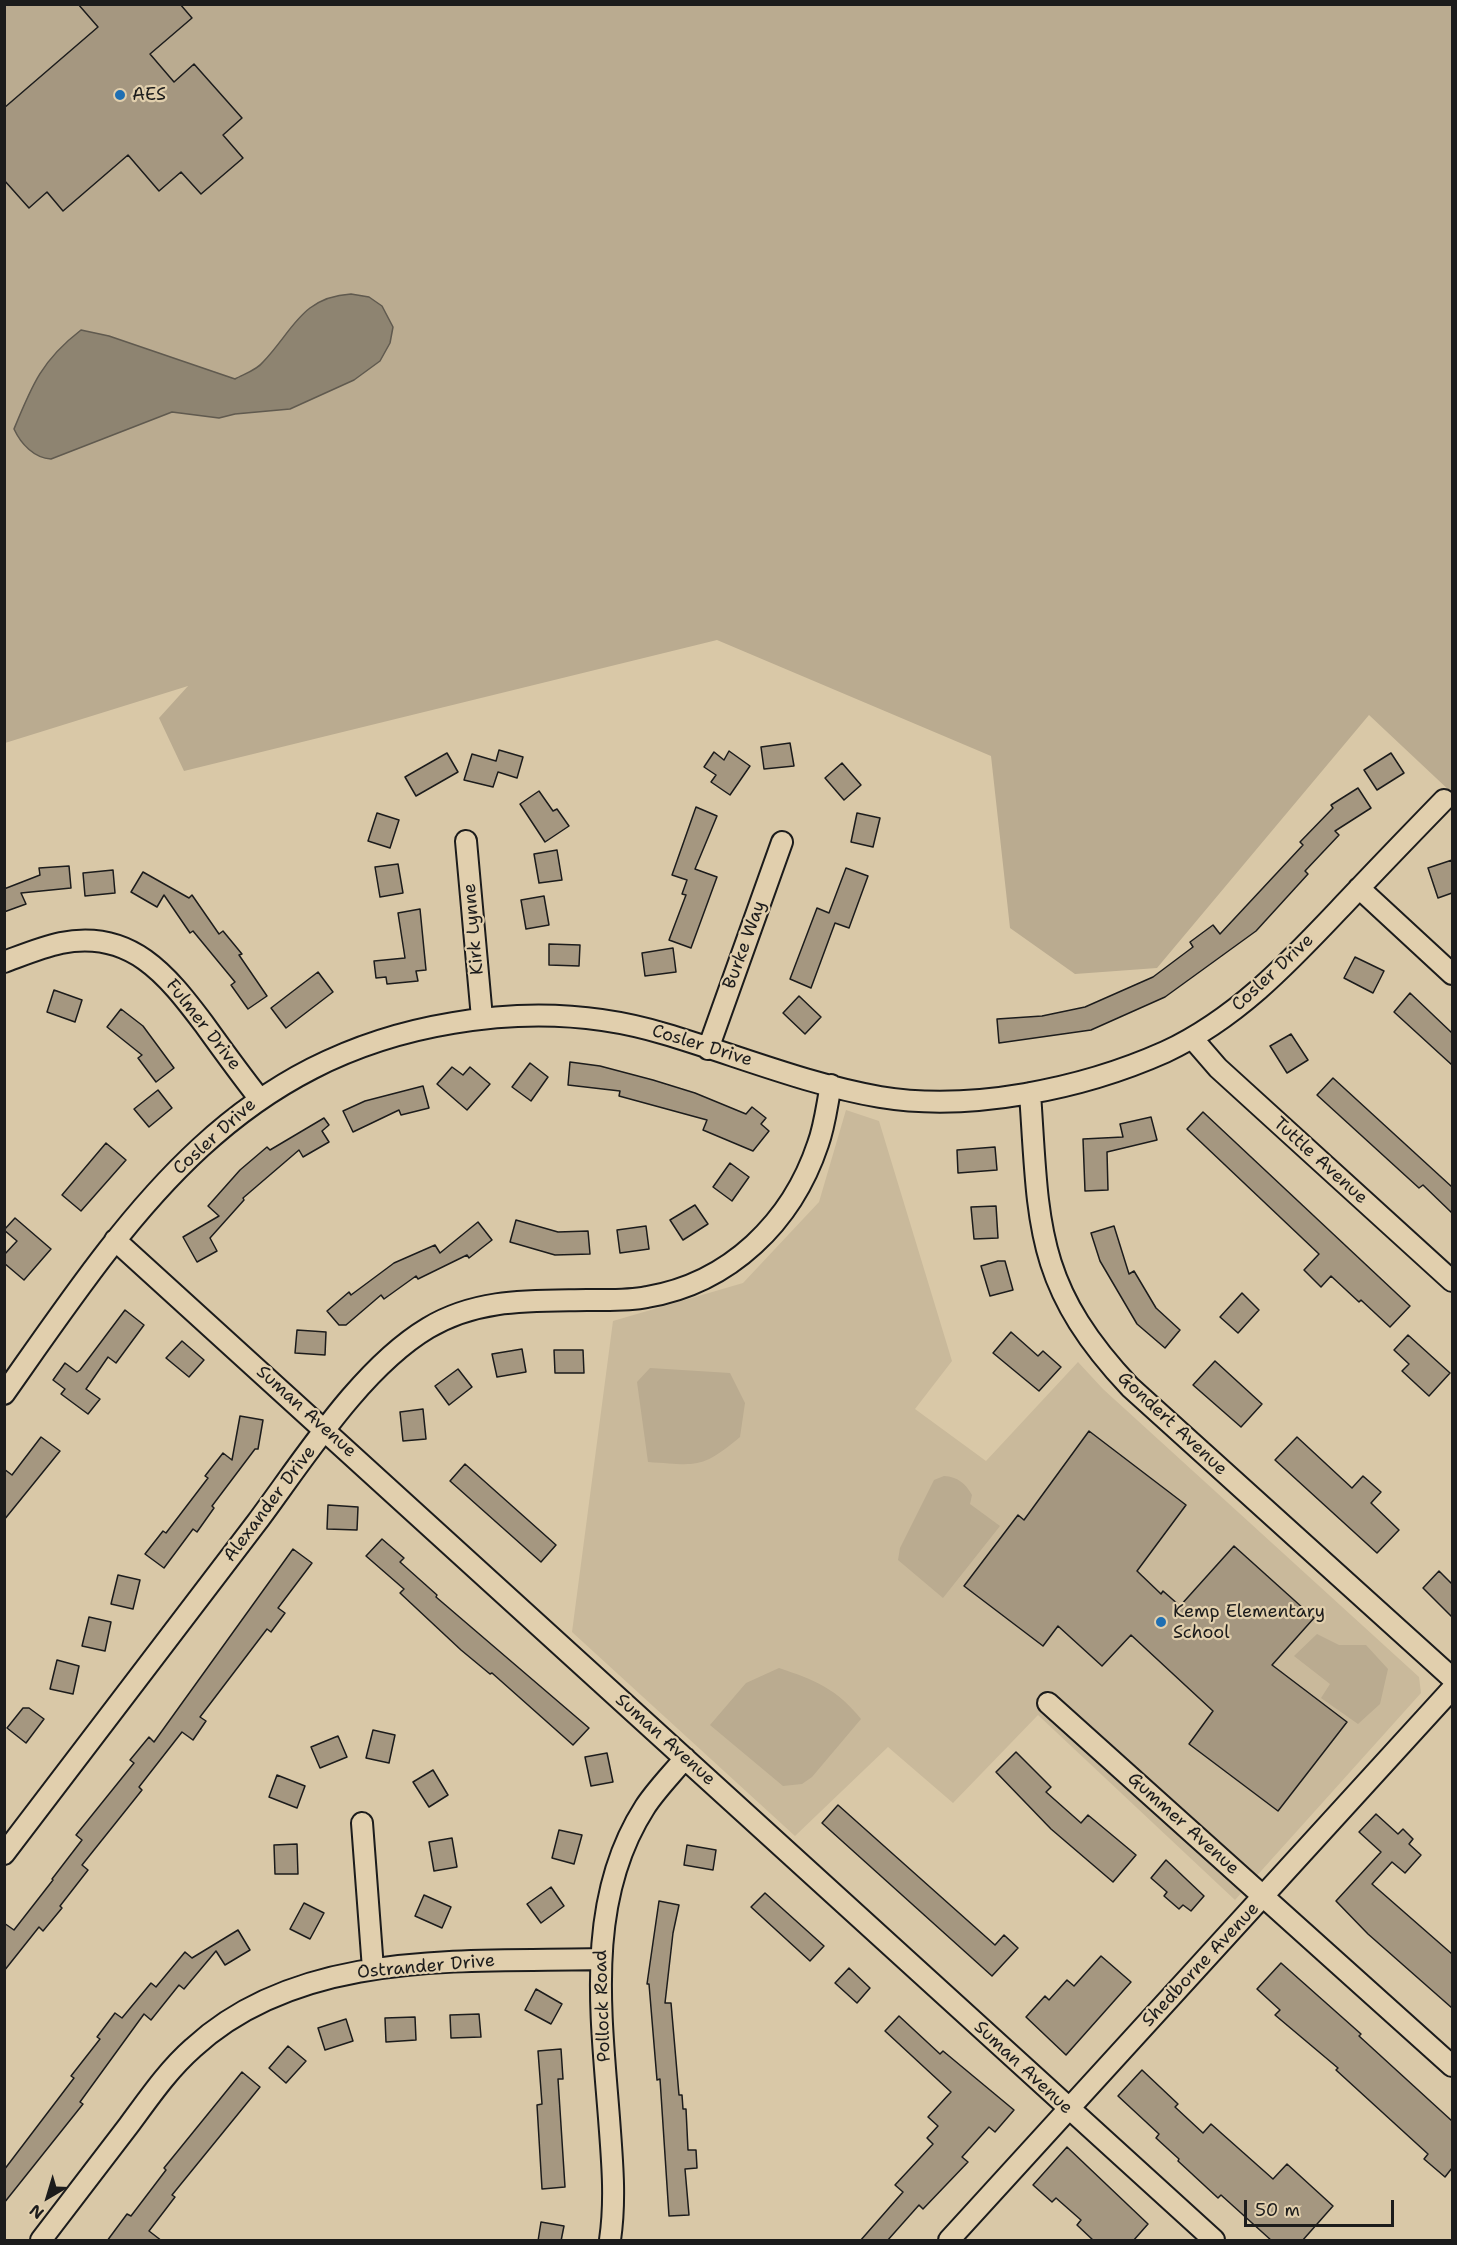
<!DOCTYPE html>
<html>
<head>
<meta charset="utf-8">
<style>
	body { margin:0 }
	#map { position:relative; width:1457px; height:2245px; overflow:hidden; background:#d9c8a7; font-family:"Shantell Sans",sans-serif }
	canvas { display:block }
	.frame { position:absolute; inset:0; border:6px solid #1c1c1c; pointer-events:none }
	.north { position:absolute; left:18px; top:2167px; width:60px; height:60px; -webkit-text-stroke:4px #e1cfad; paint-order:stroke; rotate:218deg; font-size:16px; font-weight:700; line-height:24px; text-align:center; color:#1c1c1c }
	.north::after { content:''; display:block; margin:auto; width:21px; height:27px; background:#1c1c1c; clip-path:polygon(50% 0,100% 100%,50% 72%,0 100%) }
	.scale { position:absolute; left:1244px; top:2200px; width:150px; height:27px; box-sizing:border-box; border:3px solid #1c1c1c; border-top:0; padding-left:8px; font-size:18px; line-height:21px; white-space:nowrap; color:#1c1c1c; -webkit-text-stroke:4px #e1cfad; paint-order:stroke }
</style>
</head>
<body>
<div id="map">
<canvas width="1457" height="2245"></canvas>
<div class="frame"></div>
<div class="north">N</div>
<div class="scale">50 m</div>
</div>
<script>
const context = document.querySelector('canvas').getContext('2d');
context.lineJoin = 'round';
function fill(path, color) {
  context.fillStyle = color;
  context.fill(path, 'evenodd');
}
function trace(path, color, width, dash) {
  context.strokeStyle = color;
  context.lineWidth = width;
  context.lineCap = dash ? 'butt' : 'round';
  context.setLineDash(dash || []);
  context.stroke(path);
}
function drawText(font, color, halo, rows, align = 'center') {
  context.font = font + ' "Shantell Sans",sans-serif';
  context.lineWidth = 4.5;
  context.setLineDash([]);
  context.textBaseline = 'middle';
  context.strokeStyle = halo;
  context.fillStyle = color;
  for (const [text, x, y, turn = 0] of rows) {
    context.save();
    context.translate(x, y);
    context.rotate((+turn || 0) * Math.PI / 180);
    context.textAlign = isNaN(turn) ? turn : align;
    if (halo) context.strokeText(text, 0, 0);
    context.fillText(text, 0, 0);
    context.restore();
  }
}
fill(new Path2D(`
	M846,1110L879,1121L952,1361L915,1409L986,1461L1078,1362L1103,1389L1419,1677L1421,1693L1235,1900L1038,1715L953,1803L888,1747L795,1836L572,1632L613,1321L743,1283L819,1202Z`), '#c9b99b');
fill(new Path2D(`
	M4,5H1452V793L1369,715L1157,968L1075,974L1010,928L991,756L717,640L184,771L159,718L188,686L5,743Z
	M650,1368L730,1373L745,1403L740,1437C701,1470 696,1465 648,1462L637,1382Z
	M944,1476C958,1477 965,1483 972,1495L970,1504L1000,1526L943,1598L898,1560L900,1548L934,1480Z
	M1317,1634L1339,1645H1366L1388,1669L1380,1704L1358,1724L1321,1698L1330,1684L1294,1656Z
	M779,1668C815,1680 837,1689 861,1719L812,1777L802,1784L783,1786L710,1725L746,1683Z`), '#baab90');
const water = new Path2D(`
	M351,294L369,297L382,306L393,327L390,343L380,361L354,380L290,409L235,414L219,418L172,412L51,459C34,458 21,444 14,429C32,385 42,360 81,330L109,336L235,379C244,374 257,370 263,362C293,331 301,297 351,294Z`);
fill(water, '#8e8471');
trace(water, '#605a4f', 1.5);
const building = new Path2D(`
	M78,4H180L192,18L150,54L174,82L194,64L242,118L223,135L243,158L201,194L181,172L159,191L128,155L63,211L47,192L29,208L4,180V108L98,27Z
	M790,743L794,766L764,769L761,747Z
	M499,750L523,757L517,778L498,772L493,787L464,780L472,754L496,761Z
	M729,751L750,766L730,795L711,782L716,775L704,767L714,752L724,760Z
	M447,753L458,772L416,796L405,777Z
	M1391,753L1404,773L1377,790L1364,770Z
	M842,763L861,785L844,800L825,778Z
	M1358,788L1371,808L1335,831L1339,835L1305,871L1308,874L1256,931L1165,997L1091,1030L999,1043L997,1019L1042,1016L1085,1007L1153,977L1193,947L1190,942L1213,925L1220,934L1303,845L1300,842L1333,808L1331,805Z
	M539,791L553,811L557,809L569,826L545,842L520,804Z
	M696,807L717,816L695,869L717,877L691,948L669,940L686,895L682,894L687,880L672,875Z
	M377,813L399,820L390,848L368,841Z
	M857,813L880,818L873,847L851,842Z
	M557,850L562,880L539,883L534,854Z
	M1452,860V893L1438,898L1428,868Z
	M398,864L403,893L380,897L375,867Z
	M69,866L71,888L21,893L26,904L4,912V889L40,875L39,868Z
	M846,868L868,876L849,928L835,923L811,988L790,979L817,908L829,913Z
	M113,870L115,893L85,896L83,873Z
	M143,872L189,898L192,895L219,934L223,931L242,954L239,955L267,996L248,1009L231,985L235,982L193,931L190,933L164,895L157,907L131,892Z
	M544,896L549,925L526,929L521,900Z
	M420,909L426,970L416,971L418,981L387,984L386,977L376,978L374,961L405,958L398,913Z
	M549,944L580,945L579,966L549,965Z
	M673,948L676,972L645,976L642,953Z
	M1355,957L1384,971L1373,993L1344,978Z
	M318,972L333,992L286,1028L271,1008Z
	M54,990L82,1000L75,1022L47,1012Z
	M1410,993L1452,1033V1065L1394,1012Z
	M799,996L821,1017L805,1034L783,1013Z
	M121,1009L143,1026L174,1068L156,1082L138,1058L142,1055L107,1027Z
	M1291,1034L1308,1060L1287,1073L1270,1046Z
	M570,1062L600,1066L653,1080L695,1093L746,1114L752,1107L766,1118L761,1124L769,1131L753,1151L703,1130L707,1120L619,1096L620,1091L568,1085Z
	M530,1063L548,1077L531,1101L512,1087Z
	M452,1067L463,1075L470,1067L490,1084L467,1110L437,1084Z
	M1333,1078L1452,1187V1213L1423,1185L1419,1188L1317,1095Z
	M423,1086L429,1108L401,1115L399,1110L353,1132L343,1111L365,1101Z
	M158,1090L172,1108L149,1127L134,1109Z
	M1203,1112L1410,1306L1390,1327L1361,1300L1359,1302L1331,1276L1321,1287L1304,1270L1319,1254L1187,1129Z
	M1151,1117L1157,1140L1107,1152L1108,1190L1085,1191L1083,1139L1123,1137L1120,1124Z
	M324,1118L329,1125L322,1131L329,1142L303,1157L299,1150L243,1198L244,1200L210,1238L217,1251L197,1262L183,1237L219,1216L208,1206L240,1170L267,1147L270,1150Z
	M106,1143L126,1160L81,1211L62,1195Z
	M995,1147L997,1170L958,1173L957,1150Z
	M730,1163L749,1177L732,1201L713,1187Z
	M695,1205L708,1224L683,1240L670,1220Z
	M996,1206L998,1238L974,1239L971,1207Z
	M15,1218L51,1249L24,1280L4,1263V1255L17,1241L4,1230Z
	M516,1220L558,1232L588,1231L590,1254L555,1255L510,1242Z
	M478,1222L492,1240L469,1258L467,1255L418,1279L416,1276L384,1299L381,1295L346,1325H339L327,1311L349,1292L351,1295L394,1263L435,1245L440,1253Z
	M646,1226L649,1249L620,1253L617,1230Z
	M1114,1226L1129,1274L1134,1271L1156,1308L1180,1330L1165,1348L1137,1324L1100,1261L1091,1233Z
	M998,1261H1005L1013,1290L990,1296L981,1266Z
	M1242,1293L1259,1310L1238,1333L1220,1317Z
	M125,1310L144,1325L116,1363L108,1357L86,1389L100,1399L88,1414L61,1394L65,1389L53,1380L65,1363L77,1372L80,1370Z
	M297,1330L326,1332L325,1355L295,1353Z
	M1011,1332L1038,1356L1043,1351L1061,1367L1039,1391L993,1353Z
	M1408,1335L1450,1373L1429,1396L1402,1371L1409,1364L1394,1350Z
	M182,1341L204,1360L189,1377L166,1358Z
	M522,1349L526,1372L497,1377L492,1354Z
	M554,1350H583L584,1373H555Z
	M1215,1361L1262,1404L1241,1427L1193,1385Z
	M458,1369L472,1387L449,1405L435,1386Z
	M423,1409L426,1439L403,1441L400,1412Z
	M240,1416L263,1420L258,1449H255L212,1506L214,1508L197,1532L193,1529L164,1568L145,1554L163,1531L166,1533L208,1478L205,1476L223,1453L232,1460Z
	M1089,1431L1186,1505L1137,1571L1161,1594L1163,1591L1180,1606L1234,1546L1314,1618L1272,1665L1347,1722L1278,1811L1189,1744L1213,1711L1131,1635L1102,1666L1058,1626L1043,1646L964,1586L1018,1515L1024,1520Z
	M41,1437L60,1451L4,1520V1469L12,1475Z
	M1297,1437L1352,1488L1363,1476L1381,1492L1371,1503L1399,1530L1377,1553L1275,1460Z
	M465,1464L556,1545L541,1562L450,1481Z
	M328,1505L358,1507L357,1530L327,1529Z
	M382,1539L404,1558L400,1562L437,1595L436,1597L589,1728L573,1745L492,1673L490,1674L461,1650L400,1593L404,1589L366,1556Z
	M293,1549L312,1563L278,1608L285,1613L271,1632L267,1629L200,1717L206,1721L193,1740L182,1732L139,1787L142,1790L82,1865L88,1870L60,1906L62,1908L43,1931L39,1927L4,1971V1923L14,1930L53,1880L52,1879L82,1840L76,1835L134,1763L130,1760L149,1737L154,1742Z
	M1439,1571L1452,1584V1617L1423,1588Z
	M118,1575L140,1580L133,1609L111,1604Z
	M89,1617L111,1622L105,1651L82,1646Z
	M57,1660L79,1666L73,1694L50,1689Z
	M23,1708H29L44,1719L26,1743L7,1728Z
	M373,1730L395,1735L389,1763L366,1758Z
	M338,1736L347,1757L320,1768L311,1747Z
	M1016,1752L1051,1787L1046,1792L1081,1823L1088,1815L1136,1855L1113,1882L1051,1829L996,1772Z
	M607,1753L613,1782L591,1786L585,1757Z
	M433,1770L448,1795L429,1807L413,1782Z
	M277,1775L305,1786L297,1808L269,1797Z
	M838,1805L995,1945L1004,1935L1018,1948L992,1976L822,1823Z
	M1376,1814L1398,1834L1403,1829L1413,1839L1409,1844L1421,1855L1405,1873L1392,1862L1372,1884L1452,1954V2008L1368,1934L1336,1901L1381,1852L1359,1832Z
	M559,1830L582,1835L574,1864L552,1858Z
	M452,1838L457,1867L434,1871L429,1842Z
	M297,1844L298,1874H275L274,1845Z
	M687,1845L716,1850L713,1870L684,1865Z
	M1166,1860L1204,1896L1191,1911L1183,1905L1179,1909L1164,1896L1167,1892L1151,1878Z
	M551,1887L564,1906L541,1923L527,1904Z
	M765,1893L824,1946L810,1961L751,1907Z
	M424,1895L451,1907L442,1928L415,1916Z
	M659,1901L679,1905L673,1933L665,2003H671L679,2095H682L683,2109H686L688,2150H696L697,2168L685,2169L689,2215L669,2216L660,2079L657,2080L649,1984H647Z
	M304,1903L324,1913L310,1939L290,1929Z
	M238,1930L250,1950L225,1965L216,1951L184,1989L179,1985L151,2020L144,2014L80,2102L83,2104L4,2203V2170L74,2078L71,2076L100,2039L97,2037L115,2013L122,2018L151,1983L156,1987L185,1952L192,1958Z
	M1101,1956L1131,1982L1066,2055L1026,2017L1045,1996L1049,2000L1067,1980L1074,1986Z
	M1281,1963L1361,2034L1359,2036L1452,2121V2168L1445,2177L1424,2159L1428,2154L1336,2070L1338,2068L1275,2015L1280,2010L1257,1989Z
	M849,1968L870,1988L857,2003L835,1983Z
	M536,1989L562,2004L551,2024L525,2010Z
	M479,2014L481,2037L451,2038L450,2015Z
	M899,2016L940,2054L943,2051L1014,2110L995,2132L989,2127L962,2157L968,2162L923,2209L919,2205L887,2241H860L903,2192L895,2185L933,2144L927,2138L938,2126L928,2117L951,2092L885,2031Z
	M415,2017L416,2040L386,2042L385,2018Z
	M346,2019L353,2041L325,2050L318,2028Z
	M288,2046L306,2061L286,2083L269,2068Z
	M561,2049L563,2079H558L565,2187L542,2189L537,2105L542,2104L538,2051Z
	M1142,2070L1178,2104L1175,2107L1203,2133L1211,2124L1273,2179L1287,2164L1333,2206L1302,2241H1272L1221,2195L1218,2198L1178,2161L1179,2159L1156,2138L1159,2134L1118,2096Z
	M242,2072L260,2087L172,2195L175,2197L149,2231L162,2241H107L127,2214L131,2216L166,2170L164,2168Z
	M1067,2147L1148,2224L1133,2241H1094L1077,2225L1081,2220L1056,2198L1052,2202L1033,2185Z
	M541,2222L564,2226L561,2241H538Z`);
fill(building, '#a59780');
trace(building, '#1c1c1c', 1.5);
const street = new Path2D(`
	M466,841L482,1018
	M1359,888L1452,974
	M4,962C23,955 42,947 61,943C131,929 167,975 204,1024C222,1049 240,1074 259,1098
	M1192,1038L1218,1068L1452,1281
	M708,1049L782,842
	M1030,1093C1039,1224 1034,1285 1130,1387L1452,1678
	M115,1240L1214,2240
	M4,1394C126,1221 228,1060 453,1023C523,1011 596,1013 665,1034C736,1055 806,1084 880,1097C970,1112 1082,1089 1165,1052C1240,1017 1293,958 1349,899C1380,866 1412,833 1444,800
	M1048,1703L1452,2066
	M362,1823L373,1969
	M4,1854C89,1744 173,1633 257,1522C304,1459 361,1368 428,1328C478,1298 531,1301 587,1300C606,1300 628,1301 647,1297C730,1283 792,1222 818,1144C825,1125 827,1104 831,1085
	M41,2240C70,2202 100,2163 129,2125C149,2098 168,2070 193,2048C300,1949 465,1962 600,1959
	M610,2240C616,2199 612,2159 609,2118C601,2014 585,1900 645,1807C656,1790 672,1774 685,1758
	M949,2240L1452,1689`);
trace(street, '#1c1c1c', 24);
trace(street, '#e1cfad', 20);
for (const [x, y, r, color] of [
	[120,95,6,"#1f6fb2"],
	[1161,1622,6,"#1f6fb2"]
]) {
  const dot = new Path2D();
  dot.arc(x, y, r, 0, 2 * Math.PI);
  context.fillStyle = color;
  context.fill(dot);
  trace(dot, '#e1cfad', 2);
}
drawText('18px', '#1c1c1c', '#e1cfad', [
	["AES",132,95],
	["Kemp Elementary",1173,1612],
	["School",1173,1633]
], 'left');
drawText('18px', '#1c1c1c', '#e1cfad', [
	["Kirk Lynne",474,929,-95],
	["Burke Way",745,945,-70],
	["Cosler Drive",1273,973,-43],
	["Fulmer Drive",203,1025,52],
	["Cosler Drive",702,1046,17],
	["Cosler Drive",215,1137,-42],
	["Tuttle Avenue",1320,1161,42],
	["Suman Avenue",306,1412,42],
	["Gondert Avenue",1172,1424,43],
	["Alexander Drive",270,1504,-53],
	["Suman Avenue",665,1740,42],
	["Gummer Avenue",1183,1824,42],
	["Shedborne Avenue",1201,1965,-47],
	["Ostrander Drive",426,1967,-5],
	["Pollock Road",603,2006,-92],
	["Suman Avenue",1023,2068,43]
]);
</script>
</body>
</html>
